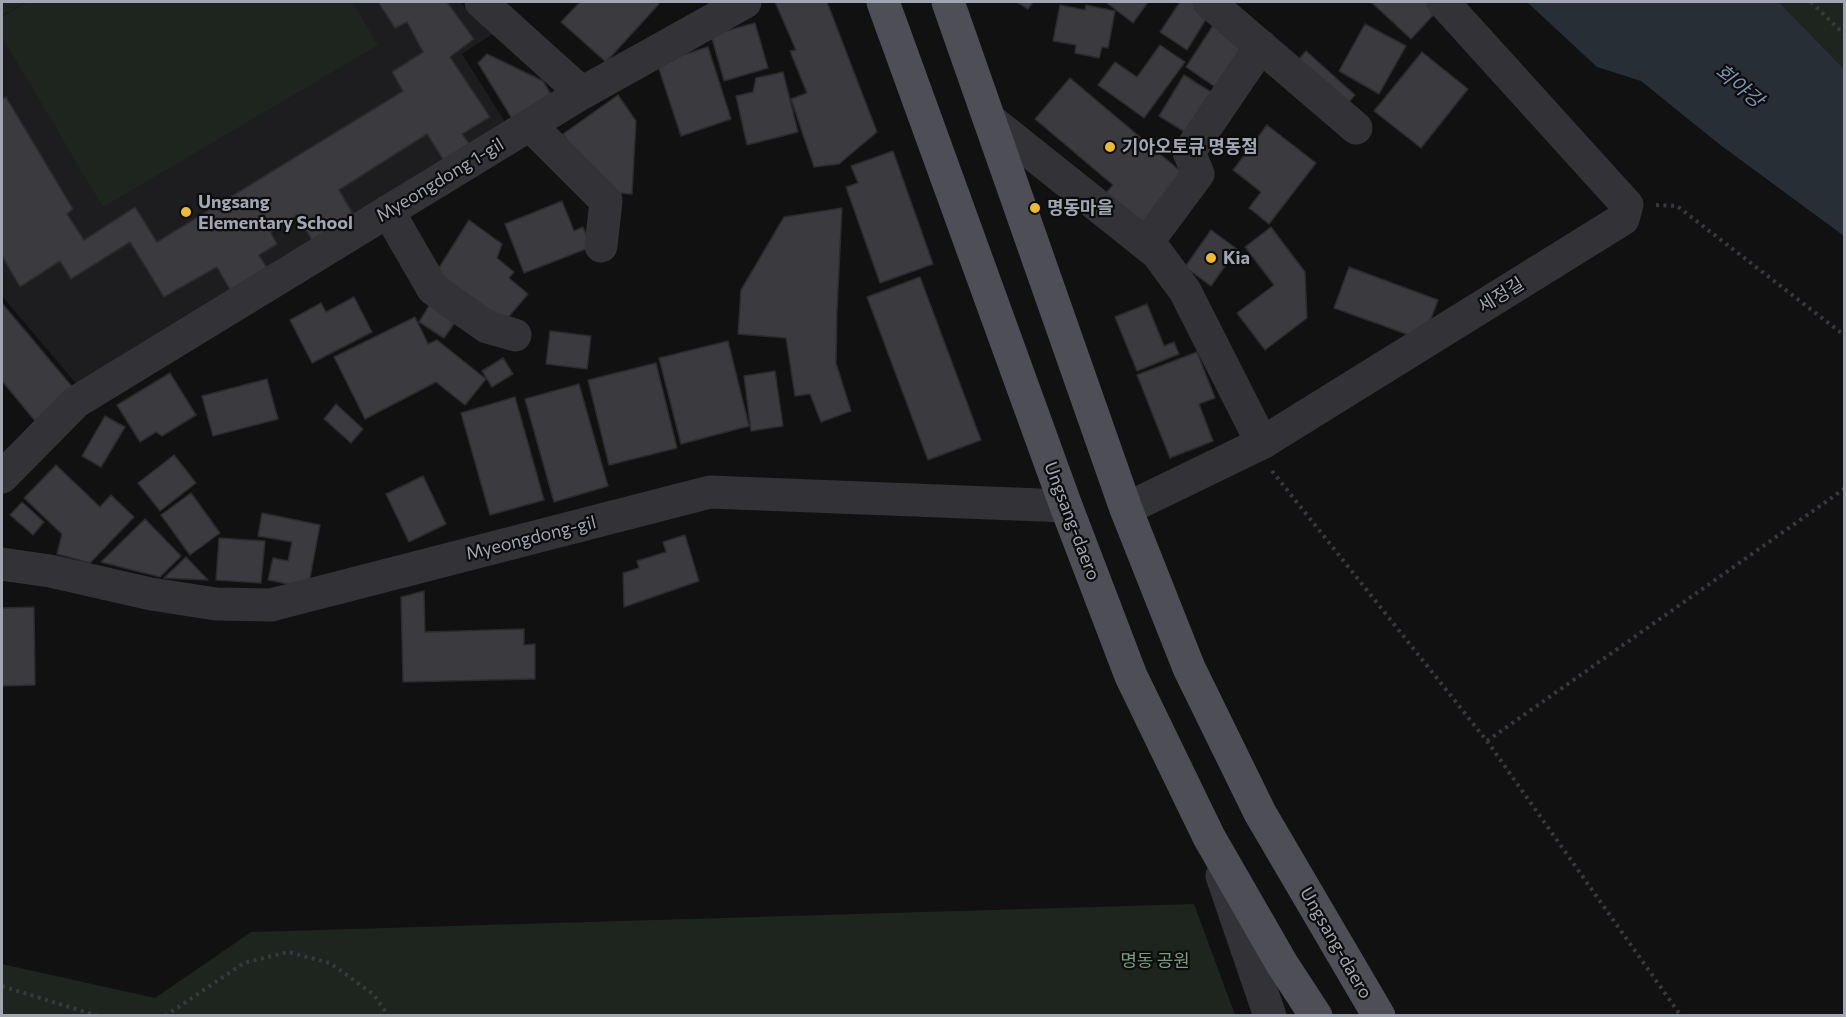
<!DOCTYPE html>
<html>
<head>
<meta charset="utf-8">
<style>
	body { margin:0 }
	#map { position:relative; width:1846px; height:1017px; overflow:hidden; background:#111112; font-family:Commissioner,sans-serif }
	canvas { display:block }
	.frame { position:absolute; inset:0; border:3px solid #a2a6b3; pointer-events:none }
</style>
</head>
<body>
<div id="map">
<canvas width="1846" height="1017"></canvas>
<div class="frame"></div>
</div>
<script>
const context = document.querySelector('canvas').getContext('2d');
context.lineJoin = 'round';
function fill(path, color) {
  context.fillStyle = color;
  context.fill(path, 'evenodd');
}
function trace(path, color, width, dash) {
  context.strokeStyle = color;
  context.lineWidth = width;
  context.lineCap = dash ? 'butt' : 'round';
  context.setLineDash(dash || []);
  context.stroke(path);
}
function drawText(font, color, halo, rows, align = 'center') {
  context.font = font + ' Commissioner,"Noto Sans KR",sans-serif';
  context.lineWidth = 4.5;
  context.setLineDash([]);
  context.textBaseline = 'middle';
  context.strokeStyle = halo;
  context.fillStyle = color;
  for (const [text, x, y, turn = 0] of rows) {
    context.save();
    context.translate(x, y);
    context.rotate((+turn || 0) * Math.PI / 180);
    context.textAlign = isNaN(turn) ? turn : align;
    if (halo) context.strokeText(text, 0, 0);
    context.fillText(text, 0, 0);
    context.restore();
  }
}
fill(new Path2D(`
	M2,2H459L494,33L462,54L509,128L80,388L2,296Z`), '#1d1d1f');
fill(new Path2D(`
	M2,2H24L2,15Z
	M28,2H352L378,45L103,207L2,37V17Z
	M1779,2H1844V69Z
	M1194,904L1235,1015H2V964L155,998L251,932Z`), '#1d251e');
fill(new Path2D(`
	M1527,2H1779L1844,69V236L1719,144L1641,81L1597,67Z`), '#272e35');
const building = new Path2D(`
	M378,2H447L474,39L450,57L490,117L462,134L472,147L446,164L427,134L339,190L356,219L315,245L297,215L271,233L277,244L259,255L269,271L233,295L217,267L164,297L130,242L71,279L60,261L20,287L2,256V99L6,97L73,209L67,214L84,240L135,207L157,242L403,91L392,72L423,52L407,22L395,28Z
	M580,2H657L659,4L606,62L561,22Z
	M775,2H827L877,132L839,164L814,167L791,99L807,93L790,51L796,50Z
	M1017,2H1033L1028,9Z
	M1108,2H1148L1133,23L1107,3Z
	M1180,2H1196L1211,11L1187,50L1160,32Z
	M1371,2H1427L1437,11L1411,39Z
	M1060,5L1085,10L1086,5L1115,11L1108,48L1102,47L1099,58L1075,53L1076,45L1053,41Z
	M1216,21L1249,55L1224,93L1186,67Z
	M755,23L768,68L724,81L711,35Z
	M1365,24L1406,46L1379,94L1339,71Z
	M1160,45L1185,62L1144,118L1098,85L1115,62L1137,77Z
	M708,47L731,119L681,136L657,63Z
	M1306,51L1355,95L1341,111L1291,68Z
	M1422,52L1468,89L1421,148L1374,111Z
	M487,54L543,81L555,101L516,125L478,63Z
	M783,72L798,132L747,145L736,96L753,92L756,78Z
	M1184,75L1222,99L1196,139L1159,116Z
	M1070,78L1185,175L1140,229L1102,197L1113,185L1035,119Z
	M618,95L636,121L632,194L604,192L563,134Z
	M1267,125L1316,163L1269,224L1249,208L1261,192L1233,170Z
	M893,151L933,264L880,283L846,187L858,183L851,166Z
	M562,201L574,231L583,227L591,247L524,273L505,224Z
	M842,208L837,310L836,363L851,411L821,422L810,394L795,396L786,338L738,334L741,290L784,217Z
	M469,220L502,244L497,258L514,272L509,278L528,294L505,321L440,282L437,271Z
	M1271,227L1305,272L1307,318L1265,350L1237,313L1274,285L1245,247Z
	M1211,230L1237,249L1211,286L1185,267Z
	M1349,267L1438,300L1423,340L1334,308Z
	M920,277L981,440L928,460L867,297Z
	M354,297L372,332L312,363L290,320L321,303L326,312Z
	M434,298L460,315L444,338L419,322Z
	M2,303L74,389L36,422L2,381Z
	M1147,304L1164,346L1174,342L1179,354L1137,371L1115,317Z
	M415,317L428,344L437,340L486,379L465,405L436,382L365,419L334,357Z
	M550,331L591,336L587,369L546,364Z
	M728,341L749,426L681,444L659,358Z
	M1197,352L1215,398L1199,404L1213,441L1170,458L1137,375Z
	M503,358L513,374L492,387L482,371Z
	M656,363L677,448L609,465L588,380Z
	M775,371L783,426L751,431L744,376Z
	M170,373L196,415L162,436L156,432L140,442L117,405Z
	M267,379L278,419L213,436L202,396Z
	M579,384L608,486L554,502L525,399Z
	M515,397L544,500L490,515L461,413Z
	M336,404L363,429L351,443L324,419Z
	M105,416L125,427L101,467L82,456Z
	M174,455L196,483L160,511L138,483Z
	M56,465L100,507L111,495L134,517L90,563L57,554L62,534L24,498Z
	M423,476L446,524L409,542L386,494Z
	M191,493L220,533L190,555L161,515Z
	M22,502L44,522L33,535L10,515Z
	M262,513L320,525L308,588L268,580L273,558L288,561L292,542L258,536Z
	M145,519L181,556L160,577L101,562Z
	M685,535L699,581L624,607L623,573L639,568L637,561L666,552L663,542Z
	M219,538L265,541L261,583L216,580Z
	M186,557L208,580L164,578Z
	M424,591L425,632L524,629V645L535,644V679L403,682L401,597Z
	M34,607L35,685L2,686V608Z`);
fill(building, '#3b3b3f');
trace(building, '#2b2b2e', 1.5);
trace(new Path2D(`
	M1811,2L1844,34
	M1656,205L1677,206L1844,335
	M1272,471L1487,741L1681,1016
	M1487,741L1844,489
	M2,986L98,1016
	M165,1016L244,963L288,952L330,963L373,994L389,1016`), '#38393e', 4, [3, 4.5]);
trace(new Path2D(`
	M481,2L582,93
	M1209,2L1356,128
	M990,120L1157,253L1185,291L1262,443
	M530,125L606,201L601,246
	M388,211L433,289L487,327L515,335
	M1146,244L1198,174L1189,152L1261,46
	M2,477L76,402L582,93L745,2
	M1126,509L1262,443L1623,219L1627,205L1443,2
	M2,564L50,571L151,594L216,604L271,605L710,492L1066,506
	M1222,876L1270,1016`), '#323237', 33);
trace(new Path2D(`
	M883,2L1066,506L1131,676L1209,837L1282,964L1316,1016
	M948,2L1126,509L1189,668L1260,813L1379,1016`), '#4e4f56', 33);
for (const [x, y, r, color] of [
	[1110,147,6,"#edbb2e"],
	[1035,208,6,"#edbb2e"],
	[186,212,6,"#edbb2e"],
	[1211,258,6,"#edbb2e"]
]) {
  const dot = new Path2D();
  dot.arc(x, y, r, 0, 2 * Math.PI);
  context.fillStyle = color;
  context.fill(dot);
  trace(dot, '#0c0c0d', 2);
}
drawText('bold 18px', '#a2a6b3', '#0c0c0d', [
	["기아오토큐 명동점",1122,147],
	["Ungsang",198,202],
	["Elementary School",198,223],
	["명동마을",1047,208],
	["Kia",1223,258]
], 'left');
drawText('18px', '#a2a6b3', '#0c0c0d', [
	["Myeongdong 1-gil",440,180,-31],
	["세정길",1501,295,-32],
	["Ungsang-daero",1072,521,69],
	["Myeongdong-gil",531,538,-14],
	["Ungsang-daero",1336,943,60]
]);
drawText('18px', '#799d7e', '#0c0c0d', [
	["명동 공원",1155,961]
]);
drawText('italic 20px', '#7991ae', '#0c0c0d', [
	["회야강",1739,86,39]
]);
</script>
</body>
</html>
